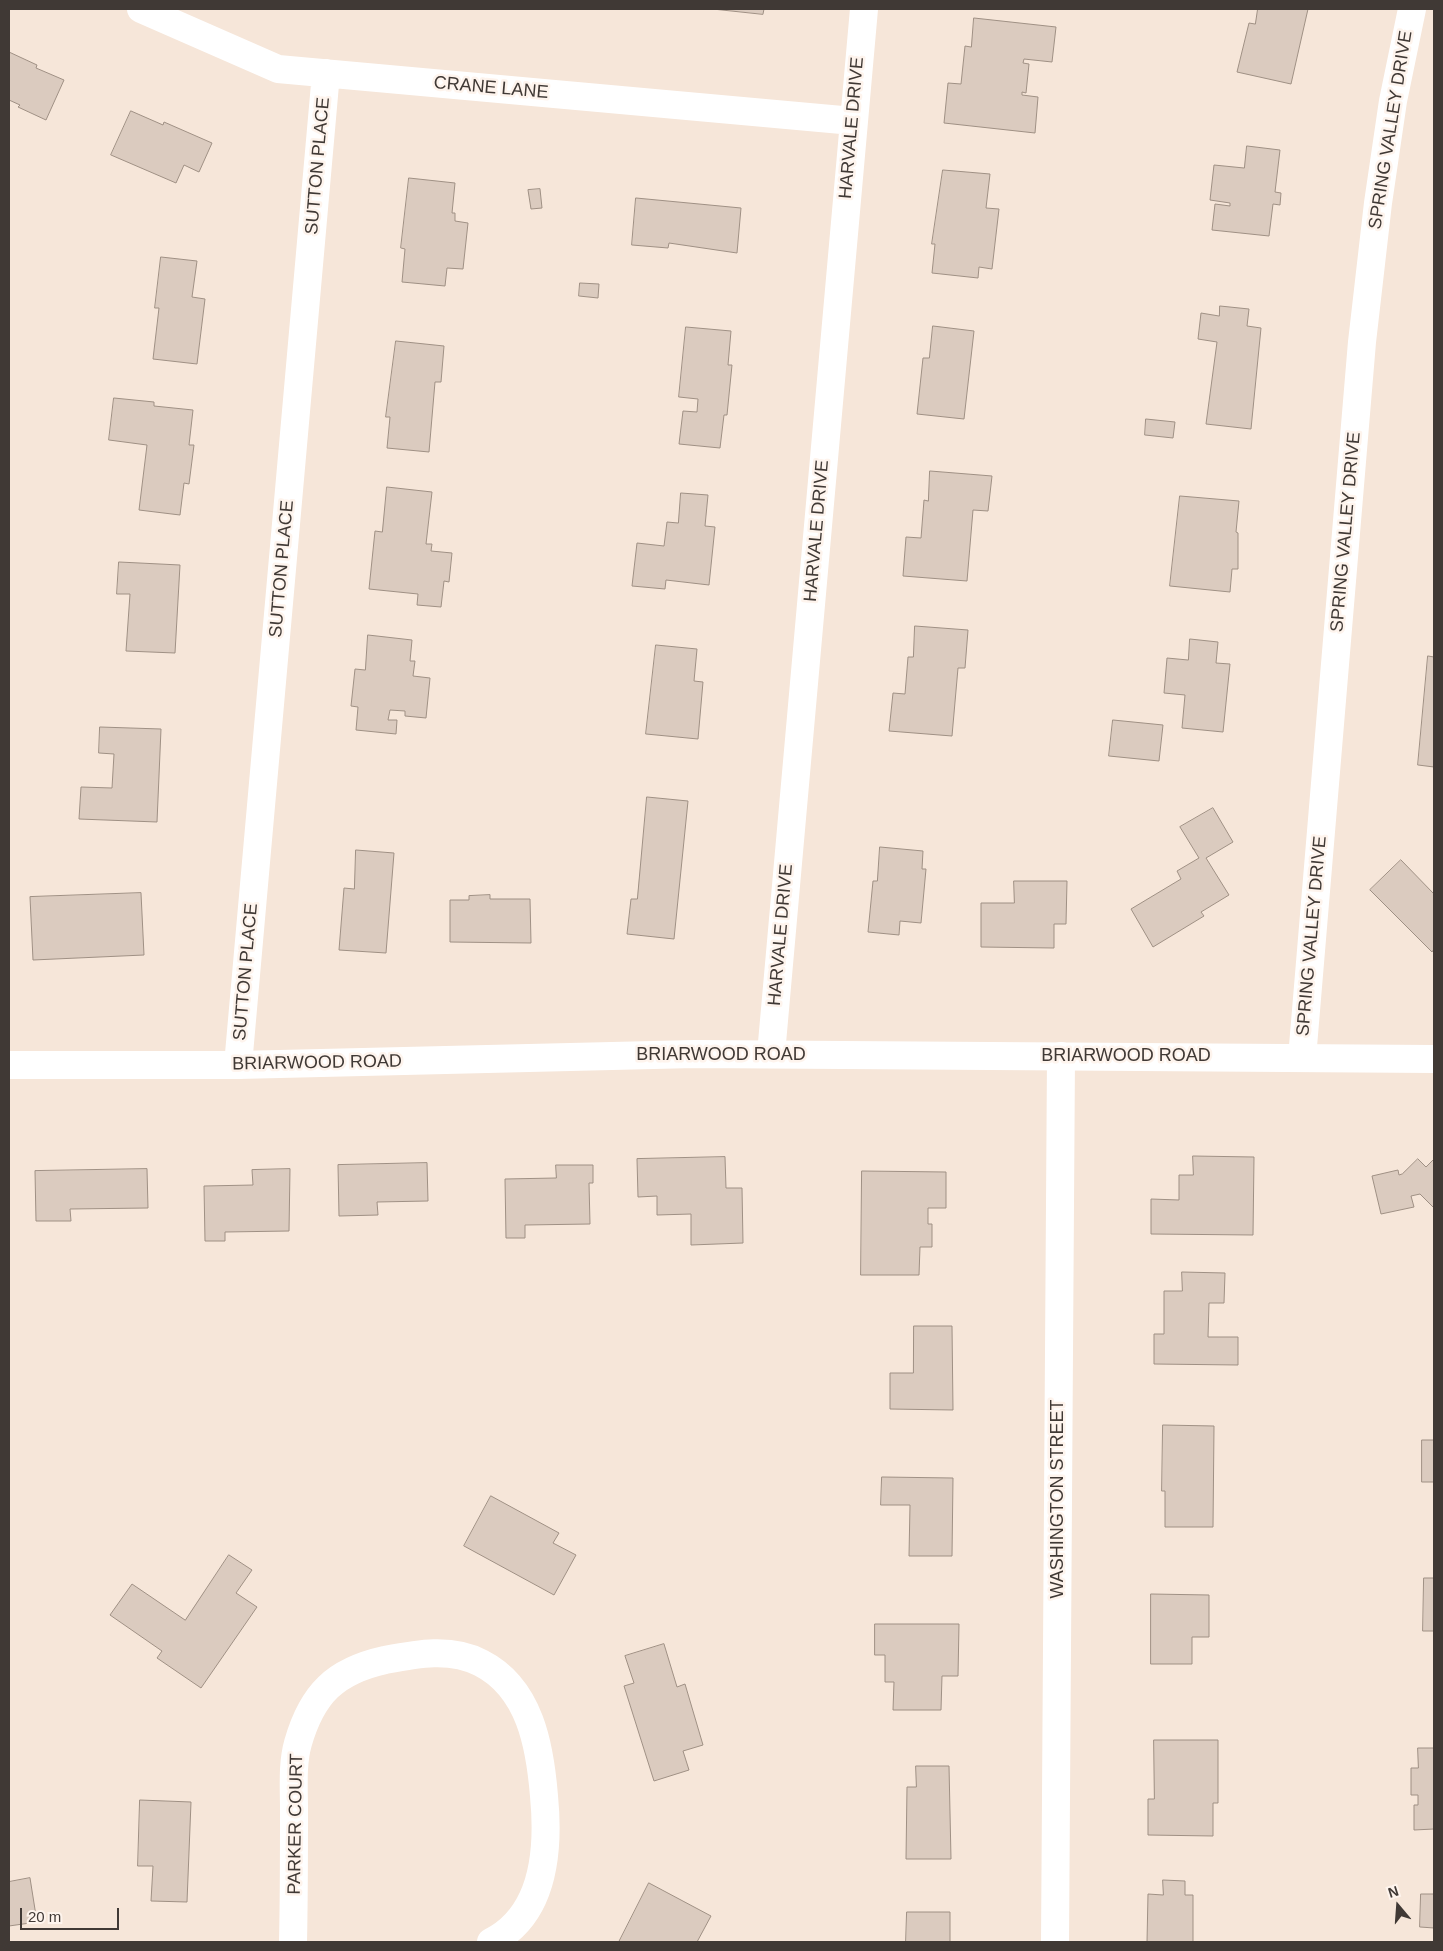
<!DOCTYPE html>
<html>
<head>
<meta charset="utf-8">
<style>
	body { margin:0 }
	#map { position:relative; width:1443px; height:1951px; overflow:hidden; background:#f6e6d9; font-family:Helvetica,sans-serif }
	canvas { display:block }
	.frame { position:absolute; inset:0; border:10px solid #403935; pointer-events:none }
	.north { position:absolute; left:1373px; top:1881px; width:50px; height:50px; -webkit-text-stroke:4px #fef4ed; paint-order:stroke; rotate:342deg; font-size:14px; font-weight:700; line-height:20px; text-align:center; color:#403935 }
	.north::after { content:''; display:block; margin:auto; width:18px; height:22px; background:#403935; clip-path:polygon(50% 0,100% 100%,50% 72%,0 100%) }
	.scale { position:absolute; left:20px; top:1908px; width:99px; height:22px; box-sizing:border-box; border:2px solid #403935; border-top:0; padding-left:6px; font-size:15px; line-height:18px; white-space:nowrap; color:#403935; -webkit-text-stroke:4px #fef4ed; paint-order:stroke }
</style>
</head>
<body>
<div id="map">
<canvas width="1443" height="1951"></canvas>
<div class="frame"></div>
<div class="north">N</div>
<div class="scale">20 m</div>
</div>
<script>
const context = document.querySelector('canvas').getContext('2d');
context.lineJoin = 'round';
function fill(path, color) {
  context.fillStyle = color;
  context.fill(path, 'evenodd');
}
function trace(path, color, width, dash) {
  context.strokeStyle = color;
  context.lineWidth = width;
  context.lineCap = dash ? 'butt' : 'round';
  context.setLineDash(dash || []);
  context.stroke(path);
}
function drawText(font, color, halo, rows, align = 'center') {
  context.font = font + ' Helvetica,sans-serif';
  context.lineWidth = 5;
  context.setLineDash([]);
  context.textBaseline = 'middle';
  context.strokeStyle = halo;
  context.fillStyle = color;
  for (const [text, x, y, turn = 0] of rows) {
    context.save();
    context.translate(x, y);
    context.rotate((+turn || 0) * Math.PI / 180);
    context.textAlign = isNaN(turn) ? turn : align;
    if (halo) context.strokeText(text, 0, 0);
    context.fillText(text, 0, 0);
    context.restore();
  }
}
const building = new Path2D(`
	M713,9H764L763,14Z
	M1258,9H1308L1291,84L1237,72L1249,23L1255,24Z
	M974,18L1056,27L1052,62L1024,59L1023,63L1029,64L1026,93L1022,92V95L1038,97L1035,133L944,123L948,83L961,84L965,46L971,47Z
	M9,52L37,65L36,68L64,80L46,120L18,107L20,105L9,100Z
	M131,111L163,125L164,122L212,143L199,172L184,165L176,183L111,155Z
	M1247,146L1280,150L1275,192L1281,193L1280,205L1273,204L1269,236L1212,230L1215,204L1230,206V203L1210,200L1214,165L1244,168Z
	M943,170L990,174L986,208L999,209L992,269L979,267L978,278L932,273L935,244H932Z
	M409,178L455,183L452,213H455V221L468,223L463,269L447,268L445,286L402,282L405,249L401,248Z
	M540,189L542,208L531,209L528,190Z
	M636,198L741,208L737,253L669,243L668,248L632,245Z
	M161,257L197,261L192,297L205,299L197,364L153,359L159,308H155Z
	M580,283L599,284L598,298L579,296Z
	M1220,306L1249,309L1247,326L1261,328L1251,429L1206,424L1217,342L1198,339L1201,313L1219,316Z
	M933,326L974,331L964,419L917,414L923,358H929Z
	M686,327L731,331L728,365H732L727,415H724L720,448L679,444L683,411L697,412L698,399L679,397Z
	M396,341L444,346L441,382H435L429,452L387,448L390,417H386Z
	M114,398L154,402V406L193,410L189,445H194L189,484L184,483L180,515L139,510L147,445L109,440Z
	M1146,419L1175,422L1173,438L1145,435Z
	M930,471L992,476L988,511L973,510L967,581L903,576L906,537L921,538L924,500L928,501Z
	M387,487L432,492L426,544H432L431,551L452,553L449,582L444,581L441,607L417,605L418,594L369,589L375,531L382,532Z
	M681,493L708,495L705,526L715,527L709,585L666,580L665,589L632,586L637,543L664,546L667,522L678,523Z
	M1180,496L1239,501L1236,532L1238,533V569H1232L1230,592L1170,586Z
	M119,562L180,565L175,653L126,651L130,594H117Z
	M915,626L968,630L965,668H958L952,736L889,731L893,693L905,694L908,657H913Z
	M368,635L412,640L410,661H415L413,676L430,678L426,718L405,716V711L390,710L388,720H397L396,734L356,730L358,707L351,706L355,669L365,670Z
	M1190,639L1218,642L1216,663L1230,664L1223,732L1182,728L1185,695L1164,693L1167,658L1188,660Z
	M656,645L697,649L694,681L703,682L698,739L646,734Z
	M1428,656L1434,657V767L1418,765Z
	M1113,720L1163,725L1159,761L1109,756Z
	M100,727L161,729L157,822L79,819L81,787L112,788L114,754L99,753Z
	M647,797L688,801L674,939L627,934L631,899H637Z
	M1213,808L1233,842L1206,858L1229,895L1201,912L1204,916L1153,947L1131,909L1181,879L1177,871L1199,858L1180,827Z
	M880,847L923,851L922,869H926L921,923L900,921L899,935L868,932L873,881H877Z
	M356,850L394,853L386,953L339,950L344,888L354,889Z
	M1401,860L1434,894V949L1432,952L1370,890Z
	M1014,881H1067L1066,924H1054V948L981,947V903H1014Z
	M141,893L144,955L33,960L30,897Z
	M490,895V899H530L531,943L450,942V900H469V896Z
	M1193,1156L1254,1157L1253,1235L1151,1234V1199L1179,1200V1175H1193Z
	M725,1157L726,1188H742L743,1243L691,1245V1214L657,1215V1196L638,1197L637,1159Z
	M1418,1159L1426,1167L1434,1159V1208L1420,1194L1411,1196L1414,1207L1381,1214L1372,1176L1398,1170L1399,1175L1402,1174Z
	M427,1163L428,1201L377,1202L378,1215L339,1216L338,1165Z
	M556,1165H593V1183H589L590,1224L525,1225V1238H506L505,1179L556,1178Z
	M147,1169L148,1208L70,1209L71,1221H36L35,1171Z
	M290,1169L289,1231L225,1232V1241H205L204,1186L253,1185L252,1170Z
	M862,1171L946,1172V1208H928V1224H932V1247H920L919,1275H861Z
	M1182,1272L1225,1273L1224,1303H1209L1208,1337H1238V1365L1154,1364V1334H1164V1291H1182Z
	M914,1326H952L953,1410L890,1409V1373H913Z
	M1163,1425L1214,1426L1213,1527H1165V1491H1162Z
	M1422,1440H1434V1482H1422Z
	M882,1477L953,1478L952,1556H909L910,1505H881Z
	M491,1496L559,1533L553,1543L576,1555L554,1595L464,1546Z
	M229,1555L252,1570L236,1593L257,1607L201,1688L157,1658L162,1651L110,1615L132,1584L185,1620Z
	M1424,1578H1434V1631H1423Z
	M1151,1594L1209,1595V1637H1192V1664H1151Z
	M875,1624H959L958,1676H942L941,1710H893L894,1682H885V1655H875Z
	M664,1644L677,1687L685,1684L703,1745L683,1751L689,1770L654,1781L624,1686L634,1683L625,1656Z
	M1154,1740H1218V1803H1213V1836L1148,1835V1799H1154Z
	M1418,1748H1434V1829L1414,1830V1805H1418V1795H1411V1768H1418Z
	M916,1766H949L951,1859H906L907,1787H916Z
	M140,1800L191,1802L187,1902L151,1901L153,1866H138Z
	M30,1878L37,1922L9,1926V1882Z
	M1163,1880L1185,1881V1895H1193V1942H1147L1148,1894L1163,1895Z
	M649,1883L711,1916L697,1942H619Z
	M1421,1894H1434V1928L1420,1927Z
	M907,1912H950V1942H906Z`);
fill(building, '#dbcbbf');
trace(building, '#9f9084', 1);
trace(new Path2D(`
	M141,9L278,69L853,121
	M771,1054L864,9
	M1302,1058L1362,342L1378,203L1393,101L1412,9
	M238,1065L326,73
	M293,1942C294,1898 294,1854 294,1810C294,1788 292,1764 298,1743C312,1694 335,1671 385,1660C416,1654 451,1647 481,1663C530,1688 540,1746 544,1796C549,1848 545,1915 491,1942
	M1055,1942L1061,1056`), '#fff', 28);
trace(new Path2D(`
	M9,1065H238L695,1054L1434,1059`), '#fff', 28);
drawText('18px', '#403935', '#fef4ed', [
	["CRANE LANE",491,88,5],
	["HARVALE DRIVE",852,128,-85],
	["SPRING VALLEY DRIVE",1391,130,-81],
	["SUTTON PLACE",318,166,-85],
	["HARVALE DRIVE",817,531,-85],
	["SPRING VALLEY DRIVE",1346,532,-85],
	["SUTTON PLACE",282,569,-85],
	["HARVALE DRIVE",781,935,-85],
	["SPRING VALLEY DRIVE",1312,936,-85],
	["SUTTON PLACE",246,972,-85],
	["BRIARWOOD ROAD",721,1055],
	["BRIARWOOD ROAD",1126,1056],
	["BRIARWOOD ROAD",317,1063,-1],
	["WASHINGTON STREET",1058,1499,-90],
	["PARKER COURT",296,1824,-89]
]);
</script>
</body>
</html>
